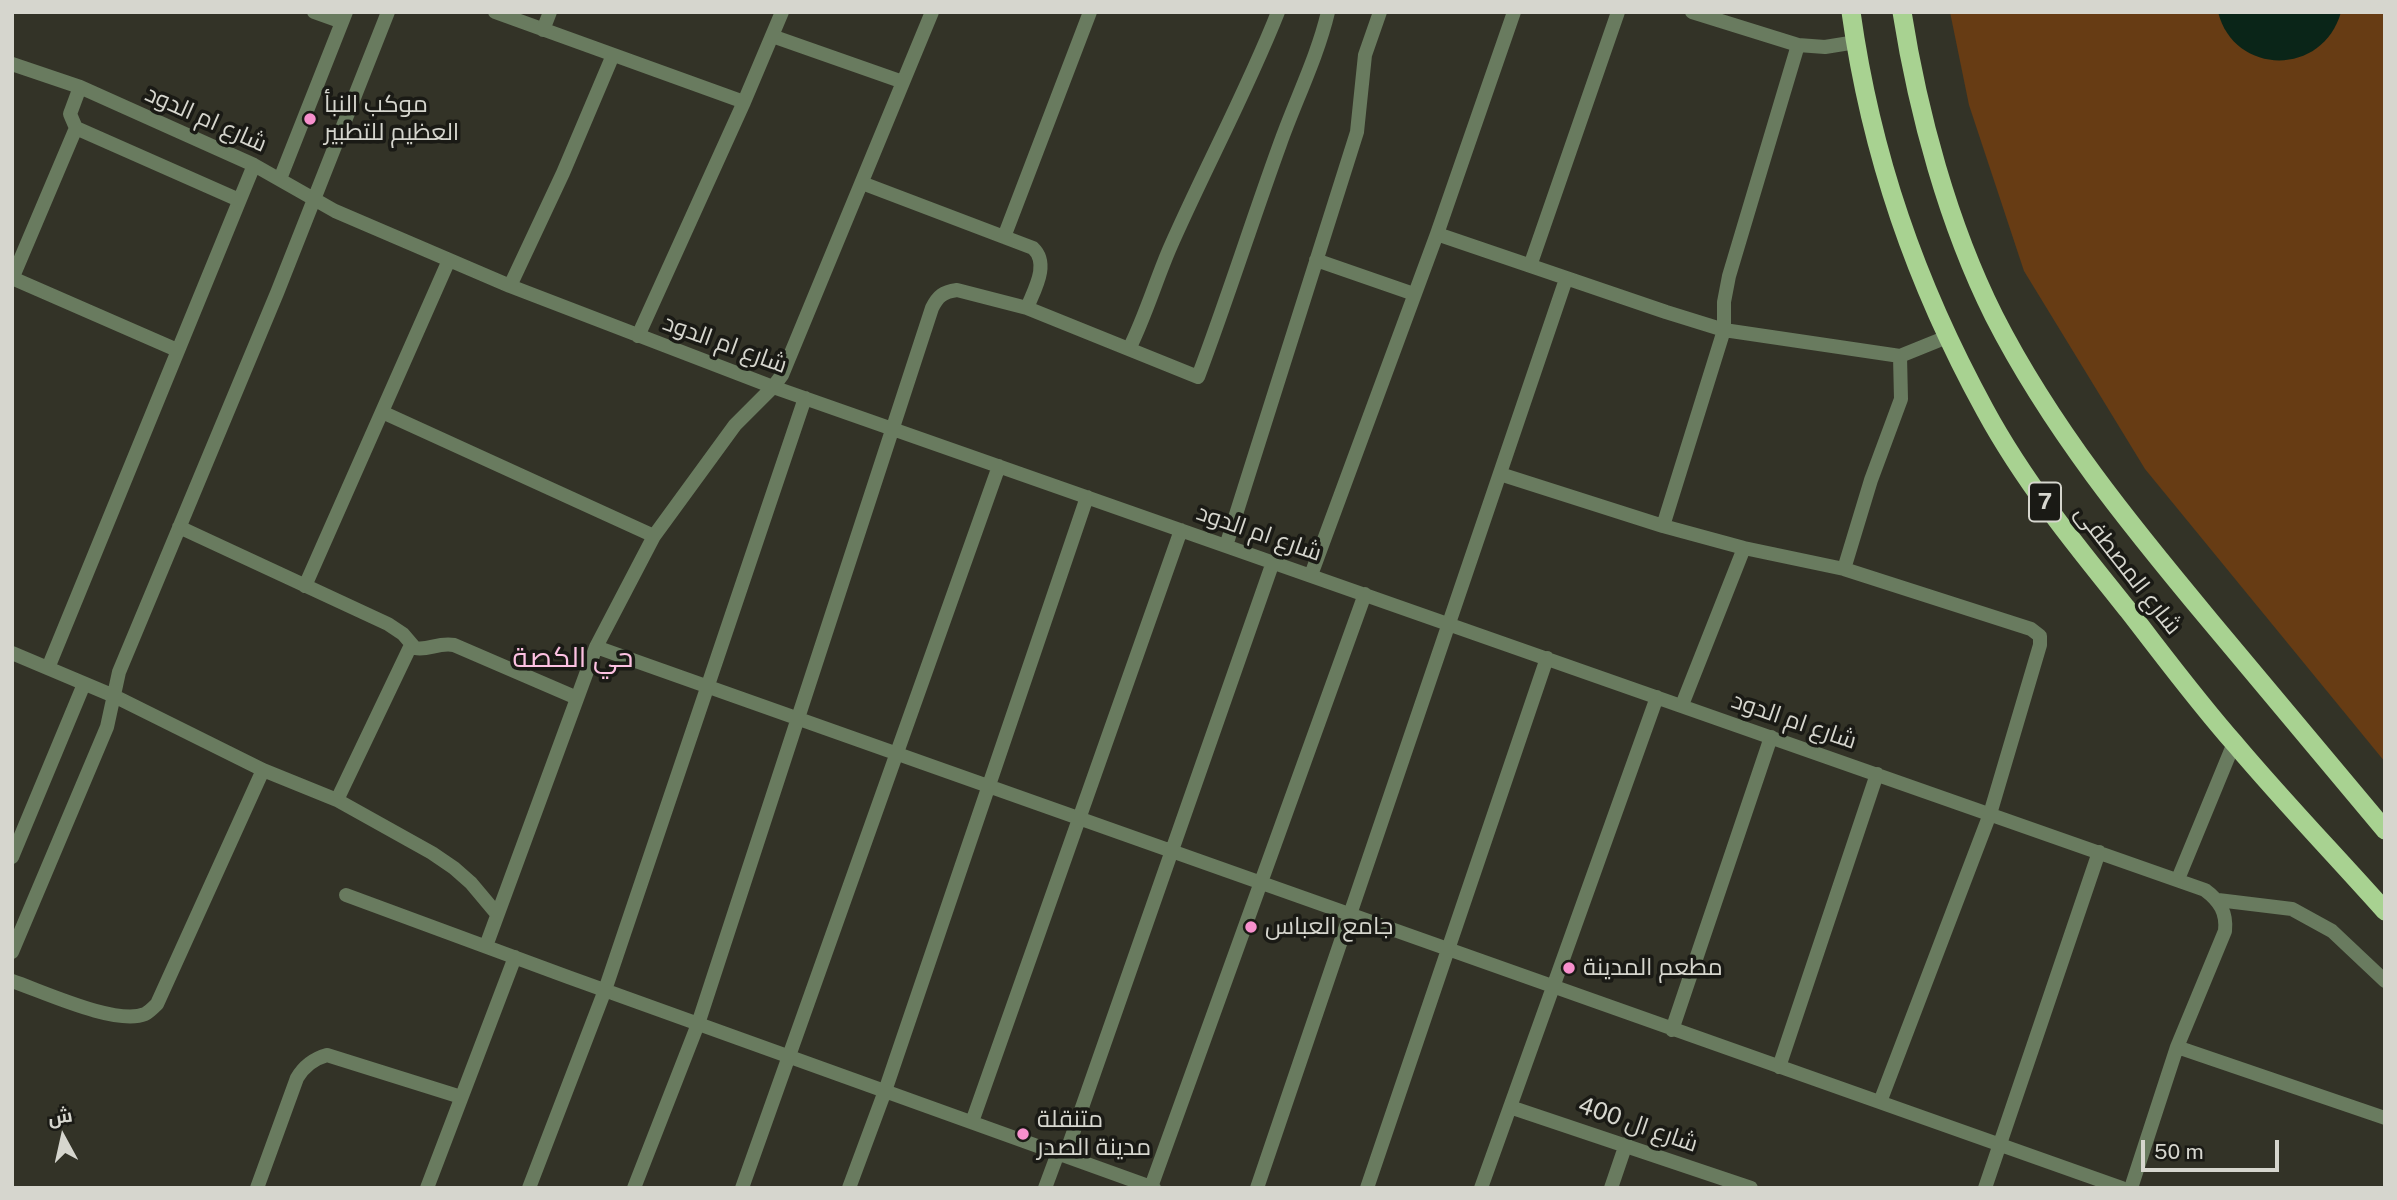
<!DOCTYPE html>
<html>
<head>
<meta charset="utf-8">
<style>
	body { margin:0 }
	#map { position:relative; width:2397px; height:1200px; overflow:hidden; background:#333327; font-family:"Public Sans",Cairo,sans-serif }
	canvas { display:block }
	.frame { position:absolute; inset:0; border:14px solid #d6d6ce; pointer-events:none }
	.north { position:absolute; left:28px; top:1102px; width:70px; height:70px; -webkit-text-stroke:5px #1a1a15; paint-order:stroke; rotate:352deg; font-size:19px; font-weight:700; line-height:28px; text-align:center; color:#d6d6ce }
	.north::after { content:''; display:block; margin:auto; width:24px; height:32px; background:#d6d6ce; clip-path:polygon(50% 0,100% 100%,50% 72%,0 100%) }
	.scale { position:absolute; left:2141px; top:1140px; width:138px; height:32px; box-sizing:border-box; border:4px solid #d6d6ce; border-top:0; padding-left:9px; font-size:21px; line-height:24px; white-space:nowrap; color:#d6d6ce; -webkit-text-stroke:5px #1a1a15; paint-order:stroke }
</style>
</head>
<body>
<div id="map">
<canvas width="2397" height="1200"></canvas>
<div class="frame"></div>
<div class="north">ش</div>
<div class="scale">50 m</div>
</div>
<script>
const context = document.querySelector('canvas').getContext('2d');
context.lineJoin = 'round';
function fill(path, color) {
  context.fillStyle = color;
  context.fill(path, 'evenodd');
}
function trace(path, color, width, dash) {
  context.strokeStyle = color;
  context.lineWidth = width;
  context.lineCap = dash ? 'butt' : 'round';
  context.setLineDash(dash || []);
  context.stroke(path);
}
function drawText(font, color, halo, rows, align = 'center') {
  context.font = font + ' "Public Sans",Cairo,sans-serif';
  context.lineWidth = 7;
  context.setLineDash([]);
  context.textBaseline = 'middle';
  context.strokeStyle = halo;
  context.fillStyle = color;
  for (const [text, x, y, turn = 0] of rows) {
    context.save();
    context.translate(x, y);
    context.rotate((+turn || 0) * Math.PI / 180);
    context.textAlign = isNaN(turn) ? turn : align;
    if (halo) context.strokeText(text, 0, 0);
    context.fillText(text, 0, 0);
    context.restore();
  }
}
fill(new Path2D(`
	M1950,12H2385V762L2145,469L2024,271L1969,105Z`), '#673c14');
fill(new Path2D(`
	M2218,12H2341C2323,77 2234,76 2218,12Z`), '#0a2518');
trace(new Path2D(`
	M314,12L342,22
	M495,12L744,102
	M1692,12L1798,45L1825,47L1856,42
	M543,30L550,12
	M772,36L903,82
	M12,64L80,87L254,165L335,211L510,286L773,387L2205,890C2220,901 2227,913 2225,931L2177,1047L2131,1188
	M80,87L70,114L76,128L239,200
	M280,179L346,12
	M862,183L1033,248C1050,264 1034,290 1027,308
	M1437,234L1666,312L1724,330L1900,356L1901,399L1871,480L1844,569
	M1004,237L1090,12
	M1316,260L1414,294
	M1530,266L1618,12
	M12,278L177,350
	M12,279L76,128
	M510,286L563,173L613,55
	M638,336L744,102L782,12
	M1129,349C1145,317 1155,283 1169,250C1204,170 1246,93 1278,12
	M1900,356L1947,337
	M382,412L654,536
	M1500,474L1663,526L1744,548L1844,569L2031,629L2040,636V645L1990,814L1880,1102
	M1663,526L1724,330V302L1729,276L1798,45
	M179,527L388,624L403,634L415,648C428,651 438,642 454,645L577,698
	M1226,546L1357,132L1365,55L1380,12
	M1311,575L1437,234L1514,12
	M305,586L449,260
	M596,647L2122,1188
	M12,653L114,696L263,770L337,800L432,853L454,868L471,883L497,914
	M48,668L254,165
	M1682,705L1744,548
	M337,800L411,645
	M12,857L84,684
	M2178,879L2234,743
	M346,895L568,977L1154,1188
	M2218,900L2292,909L2332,931L2385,981
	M486,946L596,647L654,536L735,425L773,387L782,375L932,12
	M12,952L107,727L119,672L277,293L388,12
	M12,981C42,991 116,1026 145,1014C149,1012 154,1007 157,1004L263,770
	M1672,1030L1771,737
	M2177,1047L2385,1118
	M1779,1067L1877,774
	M1510,1107L1751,1188
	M972,1122L1181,530
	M1065,1156L1273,562
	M1151,1187L1365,594
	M257,1188L297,1078C304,1066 313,1059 327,1055L461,1097
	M427,1188L515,957
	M529,1188L605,990L805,398
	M634,1188L698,1024L932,308C938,296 943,292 957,290L1027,308L1198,377C1227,300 1252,221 1280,144C1296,99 1317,58 1328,12
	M742,1188L999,466
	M849,1188L885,1091L1087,497
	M1045,1188L1058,1153
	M1257,1188L1566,279
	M1367,1188L1547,658
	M1481,1188L1657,697
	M1611,1188L1626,1144
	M1985,1188L2099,852`), '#697b5f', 14);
trace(new Path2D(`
	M1851,12C1871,155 1916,284 1985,410C2024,482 2077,547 2128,610C2163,655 2197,701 2235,744C2283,801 2335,855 2385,911
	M1902,12C1918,113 1948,224 1994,316C2051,428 2131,526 2211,622C2269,692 2327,761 2385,830`), '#a8d291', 19);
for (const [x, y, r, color] of [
	[310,119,7,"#f790cd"],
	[1251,927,7,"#f790cd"],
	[1569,968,7,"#f790cd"],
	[1023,1134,7,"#f790cd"]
]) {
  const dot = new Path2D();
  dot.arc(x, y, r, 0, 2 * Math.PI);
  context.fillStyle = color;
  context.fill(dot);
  trace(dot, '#1a1a15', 2.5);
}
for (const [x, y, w] of [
	[2045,502,32]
]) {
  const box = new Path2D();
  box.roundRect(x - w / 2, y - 19.5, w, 39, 5);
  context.fillStyle = '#1a1a15';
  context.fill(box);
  trace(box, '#d6d6ce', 2);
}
drawText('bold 23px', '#d6d6ce', null, [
	["7",2045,502]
]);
drawText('24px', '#d6d6ce', '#1a1a15', [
	["موكب النبأ",324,105],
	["العظيم للتطبير",324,133],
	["جامع العباس",1265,927],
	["مطعم المدينة",1583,968],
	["متنقلة",1037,1120],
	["مدينة الصدر",1037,1148]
], 'left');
drawText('24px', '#d6d6ce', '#1a1a15', [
	["شارع ام الدود",206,119,24],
	["شارع ام الدود",725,344,20],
	["شارع ام الدود",1259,533,19],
	["شارع المصطفى",2128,570,52],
	["شارع ام الدود",1794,721,19],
	["شارع ال 400",1638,1125,19]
]);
drawText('28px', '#fdc1e2', '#1a1a15', [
	["حي الكصة",573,658]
]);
</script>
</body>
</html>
